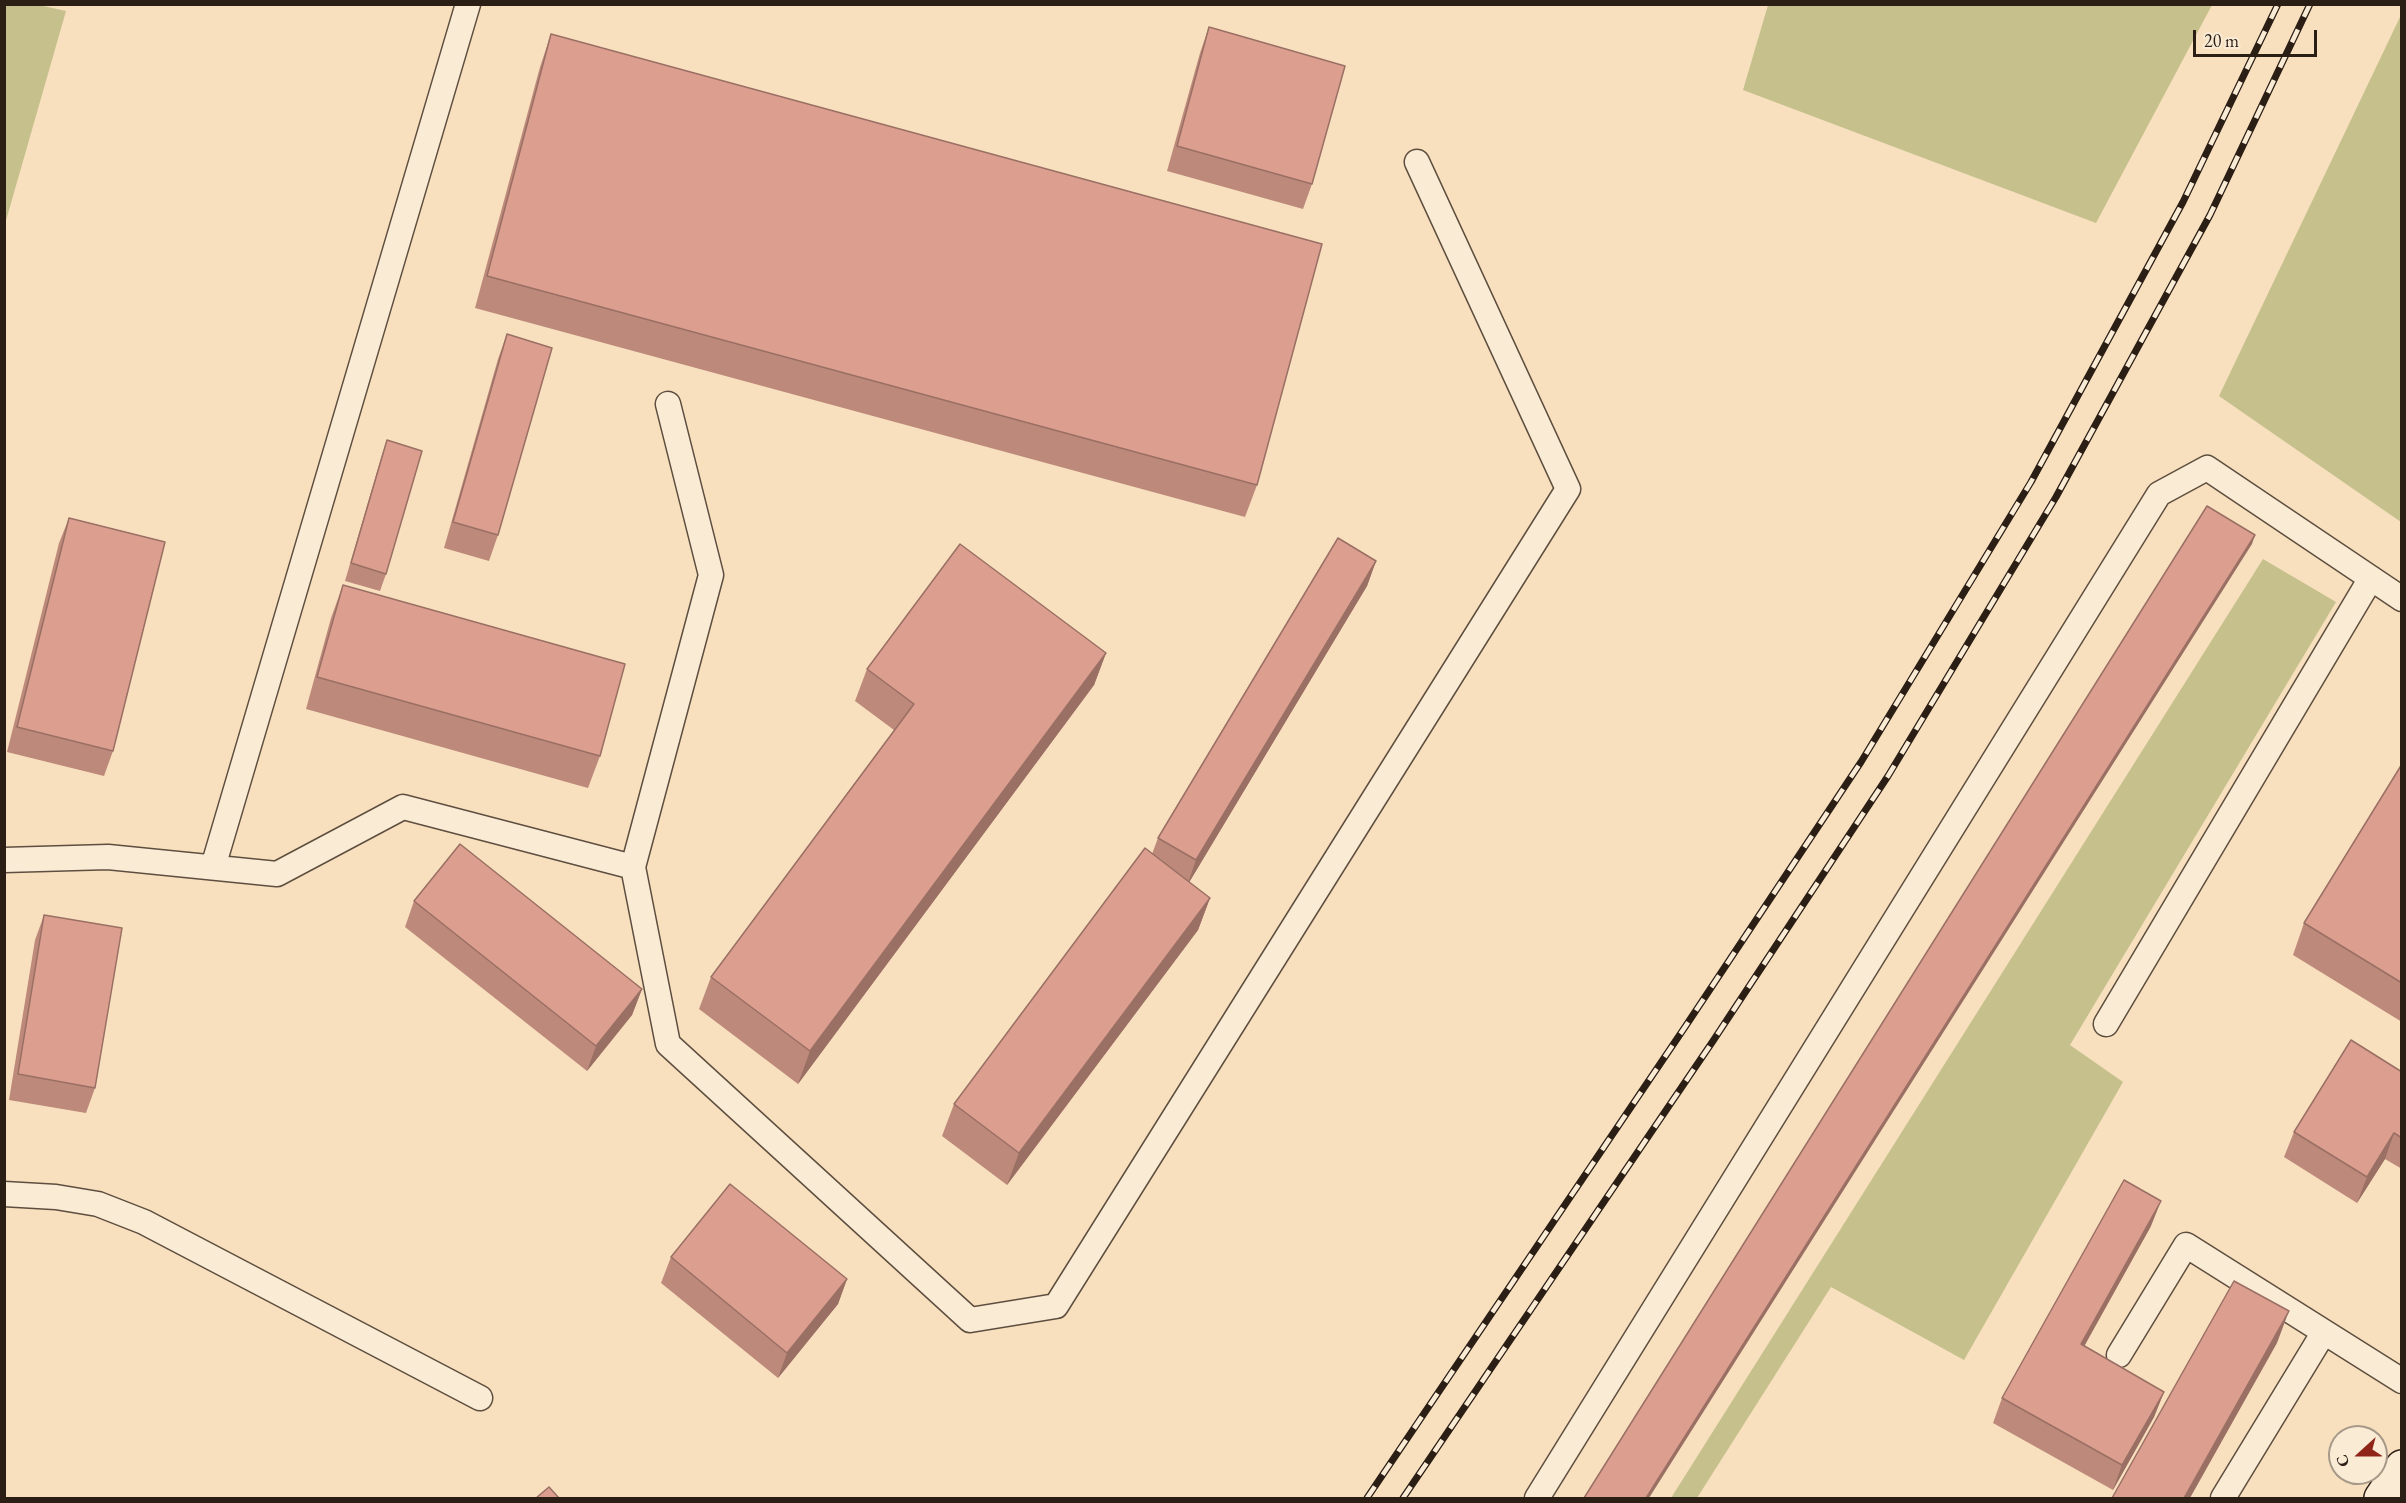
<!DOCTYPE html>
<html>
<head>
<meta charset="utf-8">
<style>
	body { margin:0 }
	#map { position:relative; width:2406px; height:1503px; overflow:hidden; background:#f8e0be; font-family:"EB Garamond",serif }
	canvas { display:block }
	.frame { position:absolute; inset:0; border:6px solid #2b1e15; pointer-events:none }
	.north { position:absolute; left:2328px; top:1425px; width:60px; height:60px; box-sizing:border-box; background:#faebd5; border:2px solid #a79988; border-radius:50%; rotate:249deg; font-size:16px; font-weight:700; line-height:24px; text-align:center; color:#2b1e15 }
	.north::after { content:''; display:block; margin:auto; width:21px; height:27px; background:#8f2418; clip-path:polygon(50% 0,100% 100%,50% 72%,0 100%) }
	.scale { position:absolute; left:2193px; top:30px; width:124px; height:27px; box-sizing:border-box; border:3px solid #2b1e15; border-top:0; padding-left:8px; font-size:18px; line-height:21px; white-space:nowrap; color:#2b1e15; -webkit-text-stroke:4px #faebd5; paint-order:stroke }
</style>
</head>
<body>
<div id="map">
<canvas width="2406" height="1503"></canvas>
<div class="frame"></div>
<div class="north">С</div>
<div class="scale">20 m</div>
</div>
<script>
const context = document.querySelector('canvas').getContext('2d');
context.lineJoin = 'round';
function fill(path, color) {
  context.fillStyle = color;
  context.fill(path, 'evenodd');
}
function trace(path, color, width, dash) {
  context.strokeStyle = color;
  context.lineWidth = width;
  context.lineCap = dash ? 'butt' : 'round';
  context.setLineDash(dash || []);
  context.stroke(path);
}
fill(new Path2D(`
	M5,4L39,5L66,11L5,224Z
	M1768,5V4L2212,5L2096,223L1743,90Z
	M2401,15V522L2219,396Z
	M2263,559L2336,602L2070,1045L2123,1082L1964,1360L1831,1287L1697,1498H1671Z`), '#c5c08c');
const service = new Path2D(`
	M4,860L108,857L277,874L403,807L633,867L711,575L668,404
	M213,867L468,4
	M633,867L668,1044L970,1320L1056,1306L1568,489L1417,162
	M2106,1024L2371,578
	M4,1194L56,1197L98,1204L144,1222L480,1398
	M2119,1355L2186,1245L2402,1381
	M1537,1498L2159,494L2207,468L2402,599
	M2223,1498L2324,1332`);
const secondary = new Path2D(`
	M2381,1498L2402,1467`);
trace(service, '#5e4e3f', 27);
trace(secondary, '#2b1e15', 36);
trace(service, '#faebd5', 24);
trace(secondary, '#faebd5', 33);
const rail = new Path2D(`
	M1367,1498L1685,1027L1861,762L2031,482L2183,202L2278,4
	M1403,1498L1713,1041L1888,776L2056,497L2210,215L2310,4`);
trace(rail, '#2b1e15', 7);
trace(rail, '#faebd5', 4.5, [14]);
fill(new Path2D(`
	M1209,27L1312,184L1303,209L1167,171L1200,53Z
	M551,34L1257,485L1245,517L475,308L540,67Z
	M507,334L498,535L489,561L444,548L498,359Z
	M387,440L386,574L380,591L345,581L381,458Z
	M69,518L113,751L104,776L7,752L59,543Z
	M1376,561L1367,586L1189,882L1210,898L1198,930L1007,1185L942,1136L954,1104L1152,854L1158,838Z
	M343,585L600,756L588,788L306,709L331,618Z
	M1106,653L1094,685L798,1084L699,1009L711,977L894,730L855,701L867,669Z
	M2402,764V1022L2293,955L2304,923Z
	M414,901L642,989L632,1015L587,1071L405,927Z
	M44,915L95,1088L86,1113L9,1100L35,940Z
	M2402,1072V1169L2385,1159L2357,1203L2284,1157L2294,1132Z
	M2151,1226L2084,1346L2164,1392L2154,1417L2113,1490L1993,1423L2002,1398Z
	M671,1257L847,1279L838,1304L778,1378L661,1283Z`), '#bd897b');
fill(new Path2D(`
	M2255,535L2252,544L1649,1498H1646Z
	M1376,561L1367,586L1187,886L1196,860Z
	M1106,653L1094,685L798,1084L810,1051Z
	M1210,898L1198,930L1007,1185L1019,1153Z
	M642,989L632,1015L587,1071L596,1046Z
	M2394,1133L2385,1159L2357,1203L2367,1177Z
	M2161,1201L2151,1226L2071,1370L2081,1344Z
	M847,1279L838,1304L778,1378L787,1353Z
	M2289,1311L2277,1343L2190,1498H2184Z
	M2164,1392L2154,1417L2113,1490L2122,1465Z`), '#9a6f64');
const building = new Path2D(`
	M1209,27L1345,66L1312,184L1177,146Z
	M551,34L1322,244L1257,485L487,276Z
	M507,334L552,348L498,535L453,522Z
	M387,440L422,451L386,574L351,563Z
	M2207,506L2255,535L1646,1498H1584Z
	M69,518L165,542L113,751L17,727Z
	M1338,538L1376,561L1196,860L1158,838Z
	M960,544L1106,653L810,1051L711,977L914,704L867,669Z
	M343,585L625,664L600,756L317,677Z
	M2402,764V983L2304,923Z
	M460,844L642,989L596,1046L414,901Z
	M1145,848L1210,898L1019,1153L954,1104Z
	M44,915L122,928L95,1088L18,1074Z
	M2351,1040L2402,1072V1138L2394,1133L2367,1177L2294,1132Z
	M2124,1180L2161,1201L2081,1344L2164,1392L2122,1465L2002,1398Z
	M730,1184L847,1279L787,1353L671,1257Z
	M2234,1281L2289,1311L2184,1498H2112Z
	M549,1487L559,1498H536Z`);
fill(building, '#dc9f8f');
trace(building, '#9a6f64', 1.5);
</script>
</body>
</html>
